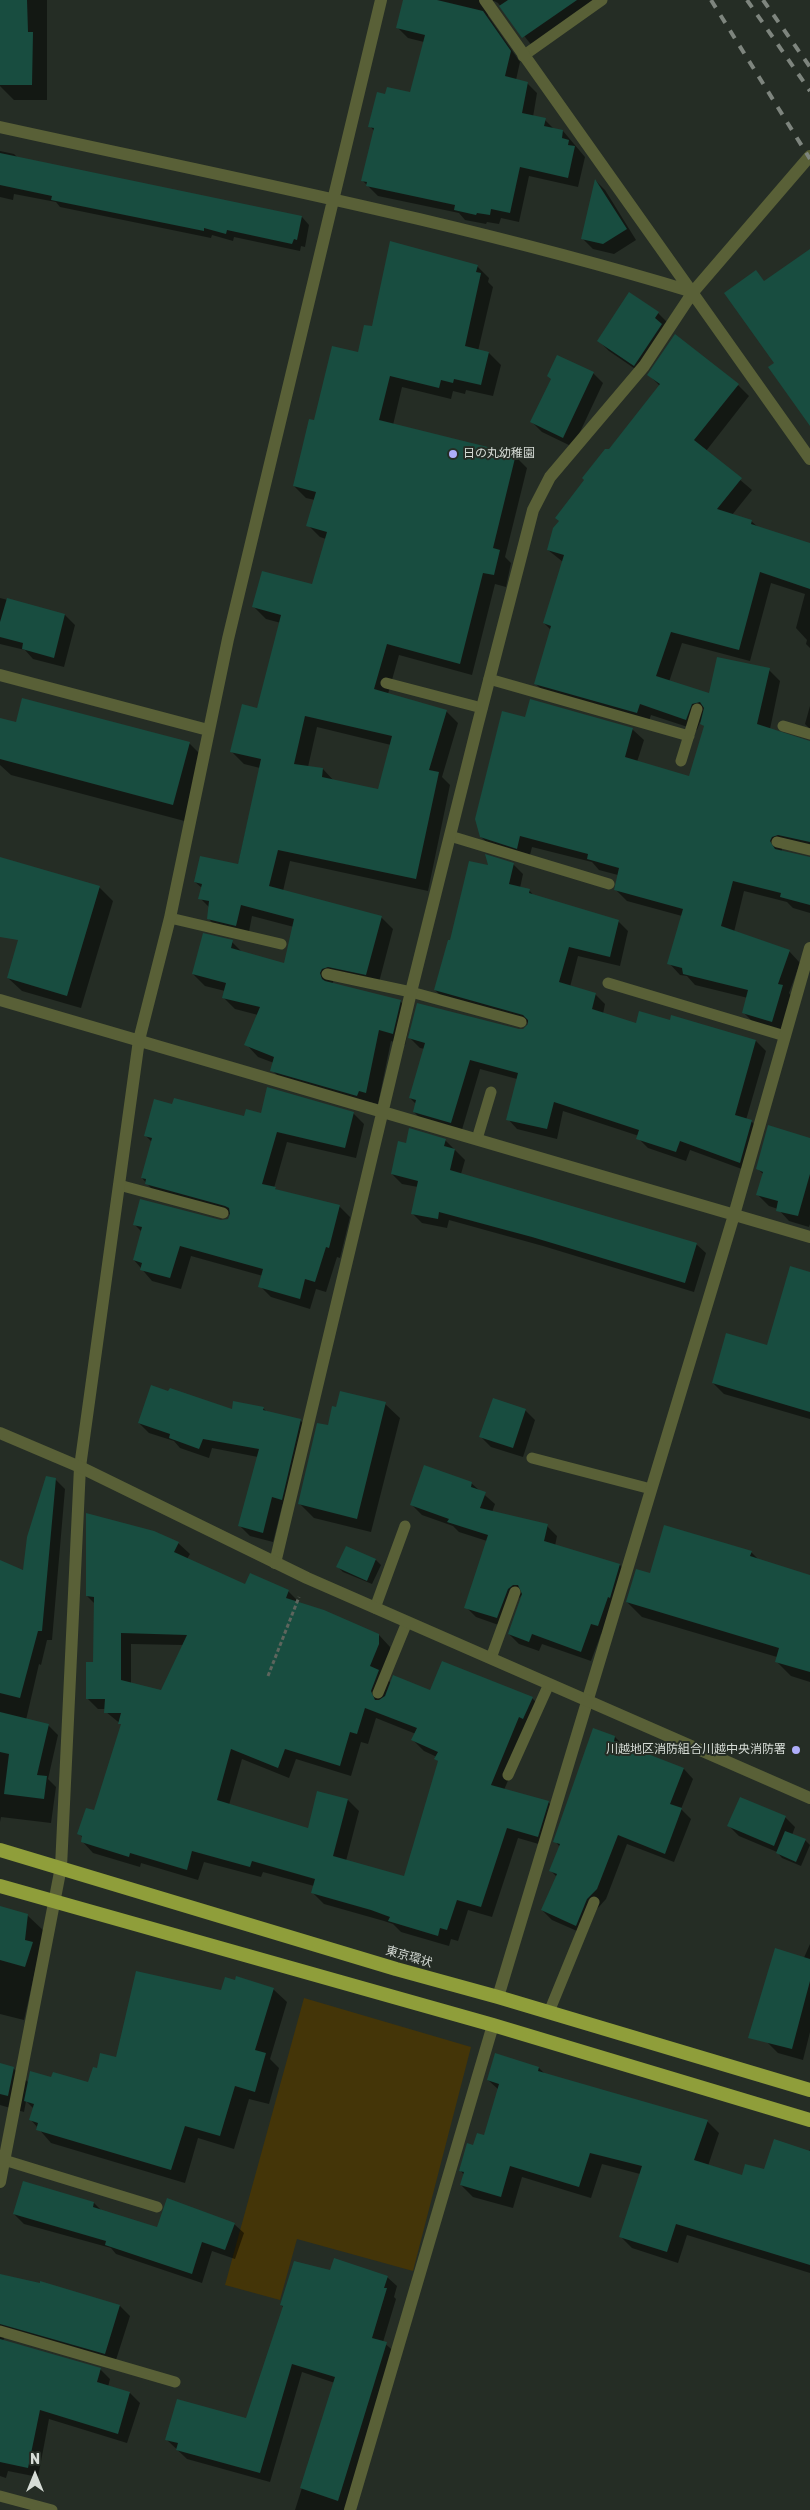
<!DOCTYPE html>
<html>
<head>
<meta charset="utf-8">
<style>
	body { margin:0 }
	#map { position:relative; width:810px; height:2510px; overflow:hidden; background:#252d25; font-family:Rubik,sans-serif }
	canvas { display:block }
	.north { position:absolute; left:10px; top:2450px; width:50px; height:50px; -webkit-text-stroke:4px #252d25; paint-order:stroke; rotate:0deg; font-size:14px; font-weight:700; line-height:20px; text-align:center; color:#d6dcd6 }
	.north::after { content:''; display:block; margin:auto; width:18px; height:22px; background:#d6dcd6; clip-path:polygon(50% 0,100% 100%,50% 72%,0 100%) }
</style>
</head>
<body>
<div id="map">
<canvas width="810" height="2510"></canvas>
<div class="north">N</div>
</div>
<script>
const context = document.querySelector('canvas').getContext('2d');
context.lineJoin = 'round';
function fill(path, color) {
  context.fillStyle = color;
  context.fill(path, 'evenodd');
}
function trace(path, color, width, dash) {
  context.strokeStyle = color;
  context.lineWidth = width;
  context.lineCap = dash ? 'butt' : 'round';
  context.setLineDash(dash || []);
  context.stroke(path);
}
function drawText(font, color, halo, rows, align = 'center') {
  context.font = font + ' Rubik,"Noto Sans JP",sans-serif';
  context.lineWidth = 4;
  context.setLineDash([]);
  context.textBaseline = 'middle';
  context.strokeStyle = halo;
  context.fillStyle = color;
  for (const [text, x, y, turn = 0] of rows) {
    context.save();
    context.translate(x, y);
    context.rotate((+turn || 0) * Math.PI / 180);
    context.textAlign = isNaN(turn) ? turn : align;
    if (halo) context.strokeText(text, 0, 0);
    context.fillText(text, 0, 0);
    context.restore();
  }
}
fill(new Path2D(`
	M304,1998L471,2047L413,2271L297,2239L280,2300L225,2285Z`), '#443508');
fill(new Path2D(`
	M0,0H47V100H14L0,86Z
	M405,0H600L533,47L498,3L494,1L487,6L488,16L520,62L516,80L527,83L537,93L533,117L545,120L555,130L563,131L585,157L578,187L529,176L519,222L501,218L499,224L487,222L486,224L465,220L459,213L378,196L363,181L374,131L370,126L386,95L411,94L424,42L408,38L398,28Z
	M0,151L14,154L18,158L302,217L309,225L305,247L301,246L300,251L234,237L233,241L212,235L211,238L60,207L56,202L14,194L13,200L0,197Z
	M596,181L605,190L636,240L614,254L593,249L583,239Z
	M477,266L489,278L488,282L493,287L478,351L489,353L501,365L493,396L466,390L465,394L453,391L451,399L402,387L393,425L515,456L527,468L505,557L511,563L506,587L495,584L472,675L399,655L388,694L446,711L458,723L442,777L450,785L428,891L290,861L283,891L381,917L393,929L378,986L334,980L332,984L400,1001L412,1013L405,1045L391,1041L378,1104L284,1082L272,1070L274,1063L258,1057L246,1044L258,1015L235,1009L223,997L225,991L205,986L193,974L232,942L243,953L285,965L294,927L252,916L248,937L220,931L208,918L210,908L200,898L202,888L195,882L238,865L260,768L244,764L232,752L257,709L281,623L266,619L254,607L313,585L326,539L320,537L308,525L315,500L306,498L294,486L315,422L373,328ZM317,727L391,745L379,791L334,781L323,769L308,767Z
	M658,313L668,323L644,375L609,351L599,341Z
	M593,373L603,383L573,447L542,432L532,422Z
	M649,375L738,385L749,396L706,451L752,490L732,515L751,521L758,527L810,544V648L806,644L807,640L796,628L805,594L771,583L750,661L682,643L669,682L710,695L769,670L780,681L770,729L810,742V850L783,847L781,852L810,858V913L793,908L787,902L744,891L734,932L789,951L800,963L789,993L793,998L784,1032L755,1024L743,1012L748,998L695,985L687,976L680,975L669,963L682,916L627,901L615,889L618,875L599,870L592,862L532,847L529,859L493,848L481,837L526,719L632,729L644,740L637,762L690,778L705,727L700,722L697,730L651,715L648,724L547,695L536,684L551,630L544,623L563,562L548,550L560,521L609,450L660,386Z
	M0,598L65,615L75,625L64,667L33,659L25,650L0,644Z
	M810,706V729L805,724Z
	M17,724L189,743L208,762L192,823L11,775L0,765V726Z
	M0,858L99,887L113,901L81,1008L22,991L8,978L32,899L0,889Z
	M513,864L523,874L520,888L529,890L535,897L618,921L628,931L620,966L578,956L570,987L595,994L605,1004L603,1014L637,1025L671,1021L672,1017L756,1041L766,1051L746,1120L752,1122L762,1132L750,1172L690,1150L686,1161L648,1148L638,1138L639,1136L563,1111L557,1139L517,1129L508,1119L517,1079L480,1069L461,1133L424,1122L414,1112L416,1104L410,1098L425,1049L420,1048L410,1038L524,1030L529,1023L445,1000L435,990L451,942L490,867Z
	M173,1105L245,1118L262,1114L353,1113L364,1124L356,1158L287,1142L274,1188L278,1191L339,1206L350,1217L340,1258L337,1257L326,1292L316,1289L310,1309L271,1297L260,1286L263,1276L191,1256L181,1289L152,1281L134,1260L142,1232L134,1224L221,1222L229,1220L232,1215L157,1195L142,1178L152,1142L145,1135Z
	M810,1139V1224L809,1227L789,1221L778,1209L769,1206L758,1195L764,1175L757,1168Z
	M445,1140L465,1160L461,1174L696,1244L706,1253L694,1292L543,1246L449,1220L447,1228L422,1223L413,1214L418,1187L402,1184L392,1174L407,1144Z
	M810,1273V1419L724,1394L713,1383L768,1347Z
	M385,1404L400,1418L371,1532L314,1518L299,1503L337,1409Z
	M263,1408L267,1412L300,1420L310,1430L282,1506L273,1542L250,1536L240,1526L258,1457L212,1448L209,1458L180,1448L174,1441L149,1433L139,1423Z
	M525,1410L535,1420L523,1457L491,1447L481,1437Z
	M55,1479L65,1489L52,1640H47L41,1665L39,1664L26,1720L48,1725L58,1735L48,1779L56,1787L51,1823L1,1817L0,1822V1562L24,1572Z
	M471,1483L495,1504L492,1512L547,1526L557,1536L555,1546L620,1565L630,1575L608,1636L601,1634L591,1661L542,1644L539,1651L519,1644L509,1634L523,1594L518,1599L507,1628L476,1617L466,1607L487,1541L459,1532L453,1526L422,1515L412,1505Z
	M154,1532L178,1543L190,1554L187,1559L245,1586L251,1574L288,1591L300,1603L379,1635L390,1647V1655L382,1674L391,1683L431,1692L532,1698L543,1709L530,1728L504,1790L548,1802L559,1813L549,1847L518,1838L492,1917L468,1910L458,1941L451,1939L449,1946L401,1932L393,1924L384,1921L324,1904L313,1893L314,1886L263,1872L261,1877L204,1862L198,1880L141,1863L140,1867L93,1853L82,1841L83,1838L79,1834L95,1812L122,1725L106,1712V1709H98L87,1698L94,1664L95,1604L87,1596ZM131,1644L183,1645L162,1692L131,1684ZM376,1718L416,1734L413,1740L424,1751L437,1757L436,1759L439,1762L405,1878L346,1861L359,1811L348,1800L318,1793L309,1830L229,1805L242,1759L289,1778L296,1759L351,1776L361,1742L368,1744Z
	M346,1547L376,1560L381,1565L372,1584L343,1572L338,1567Z
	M751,1552L759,1560L810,1576V1682L791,1676L776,1661L777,1657L642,1617L627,1602L651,1574Z
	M615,1737L624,1746L684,1769L693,1779L681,1809L691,1819L674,1862L627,1844L606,1899L597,1909L586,1935L552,1920L542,1910L557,1877L550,1870L560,1847L555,1841Z
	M785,1817L795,1827L792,1835L805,1840L810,1845L801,1866L782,1858L777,1852L739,1836L729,1826Z
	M0,1908L27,1915L44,1931L24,2020L0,2014Z
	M810,1944V2032L803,2060L778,2053L767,2042Z
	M273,1989L287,2002L270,2059L279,2068L269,2104L249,2099L234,2149L198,2138L185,2183L51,2143L31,2120L34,2109L26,2101L24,2112L0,2105V2064L13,2068L29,2083L52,2079L89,2084L98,2070L222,1992Z
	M496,2054L539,2068L545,2074L707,2121L719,2133L708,2166L742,2176L765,2171L809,2152L810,2149V2273L687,2235L678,2263L632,2248L620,2236L640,2174L602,2164L591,2198L522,2177L513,2208L473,2197L461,2185L464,2175L460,2170L474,2146L485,2137L499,2090L488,2080Z
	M94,2203L102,2211L158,2229L234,2224L244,2233L235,2259L212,2251L202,2283L116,2254L111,2248L24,2224L14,2214Z
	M330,2272L387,2277L397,2286L394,2297L396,2299L383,2342L396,2353L348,2510H295L335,2383L302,2372L270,2482L187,2459L167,2440L247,2419L284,2308L281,2305Z
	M0,2275L40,2285L41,2283L120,2306L130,2316L115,2363L5,2335L3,2341L100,2369L110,2379L108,2387L130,2393L140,2403L127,2443L49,2419L38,2477L8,2471L6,2478L0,2476Z`), '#0007');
fill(new Path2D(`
	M0,0H27L28,32H33L32,85H0Z
	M403,0H437L483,11L511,51L505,76L528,82L522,113L546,118L544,126L563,130L562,138L569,140L568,145L575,146L568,178L520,167L510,213L491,209L490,215L477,213L476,215L454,210L455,205L366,186L367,182L361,181L374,128L368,127L377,92L385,94L387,87L410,92L425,35L396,28Z
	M508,0H577L522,38L499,6Z
	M0,153L302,216L297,240L294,239L292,244L227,230L226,234L204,228V231L51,200L52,196L0,185Z
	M595,179L627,229L603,244L581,239Z
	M390,241L478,265L476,272L481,273L465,346L489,352L481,385L454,379L453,383L441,380L439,388L390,376L379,420L516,454L493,548L500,550L494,575L483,573L460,664L387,644L374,689L447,710L429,770L439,772L416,879L278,850L269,886L382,916L366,975L328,967L322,969L320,973L322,979L325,981L401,1000L393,1034L379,1030L366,1093L359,1091L357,1096L270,1071L274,1057L244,1045L260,1007L222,998L226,983L192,974L203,933L233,940L231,948L284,963L294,919L241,905L236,926L207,919L209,901L198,899L202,884L194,882L200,856L238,864L261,759L230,752L242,704L257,708L281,615L252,607L262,571L312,584L327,532L306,526L316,492L293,486L309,419L314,420L332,346L358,352L364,325L372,326ZM305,716L392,736L378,789L322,777L323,768L294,764Z
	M810,249V426L768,367L774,363L724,293L756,270L764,281Z
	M629,292L659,312L655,318L662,324L634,366L597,341Z
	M675,334L739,384L694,440L742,478L717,509L752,520L751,524L810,543V589L760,572L739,650L671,632L656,676L709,693L717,657L770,668L757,724L810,741V842L778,835L772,837L770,841L775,849L810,857V905L780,897L781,893L733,881L721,926L790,950L778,984L783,985L772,1022L742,1013L748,990L683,974L682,968L667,964L683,909L614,890L619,868L587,859L588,854L520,836L517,849L480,837L475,819L502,711L525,717L530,699L633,728L625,757L689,776L704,726L700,724L704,708L700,702L692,704L686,720L640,704L637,713L534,684L551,626L543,623L564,555L547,550L553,528L559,521L555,518L584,480L582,478L605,449H609L660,384L647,375Z
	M557,355L594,372L563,438L530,422L551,379L547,376Z
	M7,598L65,614L54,658L22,649L23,643L0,637V622Z
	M22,698L190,742L173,805L0,759V718L16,722Z
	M485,854L514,863L509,884L530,889L529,893L619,920L610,957L569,947L559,982L596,993L592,1009L636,1023L639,1011L670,1020L671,1015L756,1040L735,1115L752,1120L740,1163L680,1141L676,1152L636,1139L639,1130L554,1102L547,1129L506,1120L518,1073L470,1060L451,1123L413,1112L416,1100L409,1098L425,1043L408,1038L417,1003L519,1029H523L528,1024V1020L523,1015L434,990L448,940H450L469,861L488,865Z
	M0,857L100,886L67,996L7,978L18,940L0,937Z
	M267,1087L354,1112L345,1148L277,1132L262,1184L276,1187L275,1189L340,1205L329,1248L326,1247L315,1282L305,1279L300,1299L258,1287L263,1269L180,1246L170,1278L140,1270L142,1263L133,1260L142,1227L133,1225L140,1199L221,1220L228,1219L230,1214L229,1208L225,1206L145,1184L146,1179L141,1178L152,1138L144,1136L154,1099L172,1104L174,1098L244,1116L246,1109L261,1113Z
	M768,1125L810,1138V1174L798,1216L776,1211L778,1201L756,1195L763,1172L756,1169Z
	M409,1128L446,1139L444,1146L455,1149L450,1170L697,1243L685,1283L532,1237L439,1212L438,1219L411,1214L418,1181L391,1174L398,1141L406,1143Z
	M790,1266L810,1272V1412L712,1383L726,1333L767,1345Z
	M151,1385L168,1391L170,1388L232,1409L233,1401L264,1407L263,1410L301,1419L282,1500L272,1497L263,1533L238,1526L259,1449L203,1439L199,1449L169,1438L170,1434L138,1423Z
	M340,1391L386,1402L357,1519L298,1504L317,1423L328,1425L332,1406L336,1407Z
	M493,1398L526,1409L513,1448L479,1437Z
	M424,1465L472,1482L471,1487L486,1492L480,1508L548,1524L544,1541L620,1564L610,1598L608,1597L598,1626L591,1624L581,1652L532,1634L529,1642L508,1634L522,1594L518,1585H513L508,1589L497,1618L464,1608L488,1535L447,1522L449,1519L410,1505Z
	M46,1476L56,1478L42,1631H38L20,1698L0,1693V1560L23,1570L27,1537Z
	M86,1513L154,1531L179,1542L174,1552L245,1584L250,1573L289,1590L286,1598L324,1610L379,1634V1644L370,1666L379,1670L371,1691L375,1700H379L385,1696L393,1675L430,1690L442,1661L533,1697L523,1719L519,1717L491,1785L549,1801L538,1837L507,1828L481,1907L457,1900L447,1930L440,1928L438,1936L388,1921L390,1917L371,1910L311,1893L315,1879L252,1861L250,1867L192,1851L187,1870L130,1853L129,1857L81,1842L82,1836L77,1834L86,1808L94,1810L121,1724H118L121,1713H104L105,1699H86V1662H93L94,1597L86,1596ZM121,1633L187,1635L161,1690L121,1680ZM365,1708L417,1728L411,1740L438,1752L434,1759L438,1761L404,1876L333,1856L348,1799L317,1791L308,1828L217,1800L231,1749L278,1768L285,1749L340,1766L350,1732L357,1734Z
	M664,1525L752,1551L750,1556L810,1575V1672L775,1662L779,1648L626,1602L636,1569L650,1573Z
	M346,1546L376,1559L367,1581L336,1567Z
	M0,1712L49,1724L37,1775L47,1776L44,1799L4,1794L9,1754L0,1752Z
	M593,1728L615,1736L614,1741L684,1768L670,1804L682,1808L665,1854L618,1835L597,1889L587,1899L576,1926L541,1910L557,1874L549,1871L560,1844L553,1842Z
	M740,1797L786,1816L774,1846L727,1826Z
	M785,1831L806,1839L796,1862L776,1853Z
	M0,1906L28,1914L25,1940L33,1942L25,1967L0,1960Z
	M775,1948L810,1959V1981L792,2049L748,2038Z
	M136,1971L221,1990L225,1977L235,1980L236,1976L274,1988L255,2050L266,2053L255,2092L235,2086L220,2136L185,2126L171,2170L36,2130L38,2123L29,2120L34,2104L24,2101L30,2071L51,2077L53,2072L88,2082L93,2067L97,2068L100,2053L116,2057Z
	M495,2053L539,2067L538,2071L708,2120L694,2160L742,2175L745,2164L764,2169L774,2139L810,2151V2265L676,2224L667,2252L619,2237L642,2166L590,2153L579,2187L510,2166L501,2197L460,2185L464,2172L459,2171L467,2143L473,2145L477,2133L484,2135L499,2084L487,2080Z
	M0,2063L14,2067L8,2096L0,2094Z
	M23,2181L94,2202L93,2207L157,2227L167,2198L235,2223L225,2250L202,2242L192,2274L105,2245L106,2241L13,2214Z
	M334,2258L388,2276L384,2288H387L372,2338L387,2342L338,2501L300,2488L335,2377L292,2364L260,2473L176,2450L178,2443L165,2440L177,2399L246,2418L283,2306L280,2305L294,2261L330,2270Z
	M0,2274L40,2283V2281L120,2305L105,2354L0,2324Z
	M0,2339L101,2368L97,2382L130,2392L118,2434L40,2410L28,2468L0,2462Z`), '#184d40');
trace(new Path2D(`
	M268,1676L299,1597`), '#5d655d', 3, [4, 2.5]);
trace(new Path2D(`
	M523,56L602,0
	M489,679L689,736
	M386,683L482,708
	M783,726L810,734
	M681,761L697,709
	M450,836L609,884
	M777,842L810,850
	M170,918L281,944
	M327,974L411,992L521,1022
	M608,983L785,1036
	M477,1139L491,1092
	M119,1185L223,1213
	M532,1458L651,1489
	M375,1608L405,1526
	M491,1658L515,1592
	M378,1693L407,1622
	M508,1775L549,1684
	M549,2012L594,1902
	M4,2160L157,2207
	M0,2331L175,2382
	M0,2496L52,2510`), '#596037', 11);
trace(new Path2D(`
	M485,0L810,459
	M0,127C232,178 466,223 693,292
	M0,675L208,730
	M0,1000L810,1237
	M275,1563L411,992L477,727L533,510L550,477L644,366L693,292L810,156
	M498,1997L734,1215L810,948
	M0,2182L61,1867L80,1467L139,1040L170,918L228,639L381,0
	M350,2510L493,2025`), '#596037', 12);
trace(new Path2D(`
	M0,1433L80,1467L307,1578L810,1798`), '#596037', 12);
trace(new Path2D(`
	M0,1850L396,1969L498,1997L810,2090
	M0,1886L493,2025L810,2120`), '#8f9e3a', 14);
trace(new Path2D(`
	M711,0L810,159
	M747,0L810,91
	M763,0L810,67`), '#7e857e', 4, [9, 9]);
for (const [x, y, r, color] of [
	[453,454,5,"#afaefa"],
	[796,1750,5,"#afaefa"]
]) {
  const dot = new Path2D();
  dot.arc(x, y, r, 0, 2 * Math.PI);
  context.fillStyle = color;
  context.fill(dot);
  trace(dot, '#252d25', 2);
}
drawText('12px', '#d6dcd6', '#252d25', [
	["日の丸幼稚園",463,454],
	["川越地区消防組合川越中央消防署",786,1750,"right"]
], 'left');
drawText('12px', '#d6dcd6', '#252d25', [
	["東京環状",409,1957,16]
]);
</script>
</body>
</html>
